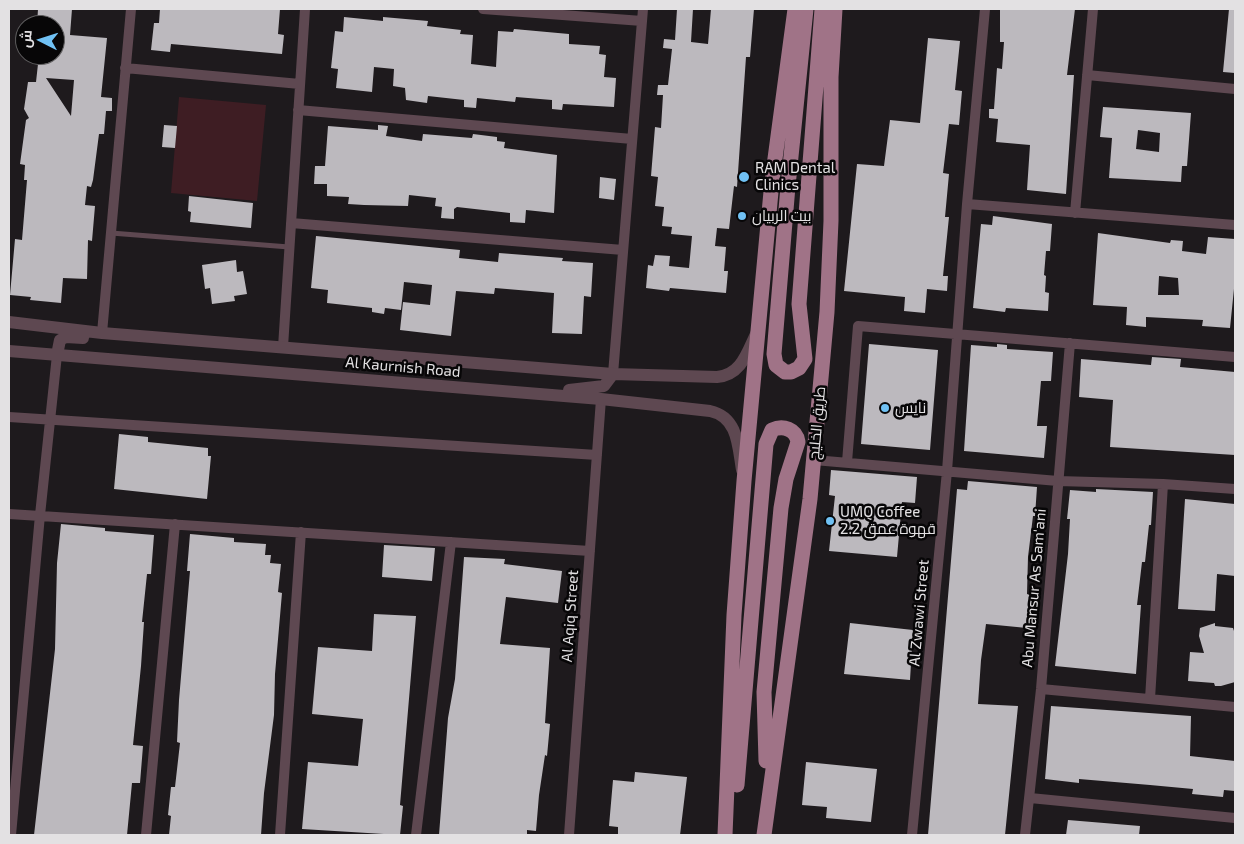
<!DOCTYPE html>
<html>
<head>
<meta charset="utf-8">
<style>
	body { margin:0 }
	#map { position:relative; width:1244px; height:844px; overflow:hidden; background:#1e1a1d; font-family:"Exo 2",Cairo,sans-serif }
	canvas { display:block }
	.frame { position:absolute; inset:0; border:10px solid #e3e1e3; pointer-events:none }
	.north { position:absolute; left:15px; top:15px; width:50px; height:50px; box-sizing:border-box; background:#070607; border:1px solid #5f5e5f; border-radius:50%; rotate:275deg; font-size:14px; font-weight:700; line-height:20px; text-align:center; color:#e3e1e3 }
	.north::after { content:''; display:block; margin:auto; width:18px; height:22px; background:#70c1f4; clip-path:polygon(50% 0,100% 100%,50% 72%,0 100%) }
</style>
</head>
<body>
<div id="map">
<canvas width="1244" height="844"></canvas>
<div class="frame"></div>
<div class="north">ش</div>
</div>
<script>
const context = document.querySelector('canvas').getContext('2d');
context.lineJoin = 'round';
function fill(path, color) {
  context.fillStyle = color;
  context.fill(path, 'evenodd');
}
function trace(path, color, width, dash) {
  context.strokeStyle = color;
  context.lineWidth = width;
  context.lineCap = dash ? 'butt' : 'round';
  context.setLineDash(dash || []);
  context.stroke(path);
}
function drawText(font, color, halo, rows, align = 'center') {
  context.font = font + ' "Exo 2",Cairo,sans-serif';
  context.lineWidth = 5;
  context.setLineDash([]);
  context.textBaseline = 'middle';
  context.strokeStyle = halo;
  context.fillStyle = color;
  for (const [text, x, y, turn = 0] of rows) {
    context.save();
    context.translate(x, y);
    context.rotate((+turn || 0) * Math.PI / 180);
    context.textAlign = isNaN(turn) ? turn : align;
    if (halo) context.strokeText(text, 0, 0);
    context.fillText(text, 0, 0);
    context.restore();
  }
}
fill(new Path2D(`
	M179,97L266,105L257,201L171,193Z`), '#3e1d23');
fill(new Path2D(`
	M38,9H72L70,35L107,38L101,97L112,98V111H106L104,134H99L93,180L91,187L87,186L85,205L95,206L92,241L88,240L87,279L63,278L61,303L30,300L31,297L10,295L15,239L22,240L27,180H24L25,165L20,164L26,120L29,118L24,109L28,82H36L39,55H55L57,48L58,28L55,27V25H37ZM46,78L74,80L71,116Z
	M160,9H280L278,34L284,35L282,54L171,44L170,52L151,50L154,23H159Z
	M677,9H693L691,42L708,44L711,9H754L750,57H746L737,187L734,186L729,229L717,228L715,246L726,247L724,271H728L726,293L670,288L669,291L646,288L648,265L653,266L655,255L670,256L669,266L689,268L692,236L671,234L672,227L662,226L664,207L655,206L658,177L651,176L655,127L661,128L663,95H657L658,85H668L672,49L663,48L664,39L675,40Z
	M1000,9H1075L1067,75H1074L1066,194L1027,190L1030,145L996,142L998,119L989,118V109H994L997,68L1002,69L1004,42H1000Z
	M1229,9L1235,10V73L1223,72Z
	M344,17L383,21V17L428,21L427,26L461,30L460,34L473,35L471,64L496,67L498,31L513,32L514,29L569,34V44L600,46L599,54L606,55L604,77L616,78L614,107L563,104L562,110L552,109V100L516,97L515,102L477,98L476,108L464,107V100L428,96L427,103L406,100L405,88L393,86L394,69L374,67L372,92L336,88L338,69L331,68L335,31L343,32Z
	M928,38L960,41L955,90L962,91L959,125L949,124L943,173L949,174L945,217H949L943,276H948L947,291L927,289L925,313L904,311L905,297L844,291L857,164L884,166L890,120L920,123Z
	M1103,107L1191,113L1187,166H1182L1181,182L1109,178L1112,138L1100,137ZM1138,130L1160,133L1159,152L1136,149Z
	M164,125L177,126L175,148L162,147Z
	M378,125L388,126L386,136L422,141L423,134L472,138L473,134L497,137V141L505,142L504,148L557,155L554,213L526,210L525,223L510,222V213L457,207L454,209V219L441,218L442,207L435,206L436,198L409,195L408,206L364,205L348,204L349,197L327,196V184H314L315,166H325L328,126L378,130Z
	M600,177L616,179L614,200L599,198Z
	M189,196L253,203L251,228L190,222L191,212L188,211Z
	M993,216L1052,224L1050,251H1046L1044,275L1046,276L1045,292L1049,293L1048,311L1006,308L1005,312L973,308L981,224L992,225Z
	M1098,233L1170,243L1171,240L1183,241L1182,251L1206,254L1208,237L1235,239V279L1230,328L1202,326L1203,320L1146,317V327L1126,325L1127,307L1093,305ZM1159,276L1178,278L1179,295H1158Z
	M316,236L460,250L459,258L498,262L499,253L563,258L562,261L593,263L591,297L584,296L582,334L552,333L554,293L495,288L494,294L456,291L451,336L400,330L403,302L430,305L432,285L404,282L401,310L385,308L384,314L372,312V308L327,303L328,290L311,288Z
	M236,260L237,272L243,271L247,294L234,296L235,301L212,304L210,288L205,289L202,265Z
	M869,344L938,350L930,450L861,444Z
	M997,344L1007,345V349L1053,352L1051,381H1041L1037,426H1047L1044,458L964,451L971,345L997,347Z
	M1152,357L1181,359L1180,367L1235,372V455L1110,447L1113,400L1079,397L1081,359L1151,365Z
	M119,434L148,437V442L208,448V456H211L207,499L114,489Z
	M831,470L917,477L915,503L902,502L897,557L829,551L835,496L829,495Z
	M968,481L1037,487L1035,516H1033L1028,557L1027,594L1030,595L1027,628L986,624L981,660L978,704L1018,706L1005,835H928L957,489L967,490Z
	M1096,489L1153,492L1151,525H1149L1145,562H1142L1137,605H1141L1136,674L1055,666L1068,554L1070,519H1067L1070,490L1096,492Z
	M1185,499L1235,504V576L1217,574L1215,611L1178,609Z
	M61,524L105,528V531L154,535L151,574H147L142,622H144L141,666L133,745L143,746L140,783H132L127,835H34L55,649L57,563Z
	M190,534L234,538V542L266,544L265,555H271L270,563L281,564L278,592L282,593L275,674L274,715L264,793L261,835H169L171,816L168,815L171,787H175L180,743L177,742L179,700L190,571H187Z
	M384,545L435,548L432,581L382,577Z
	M464,557L505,559L504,564L562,571L558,603L506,597L500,644L550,648L545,723L550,724L547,756L545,755L539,795L536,831L527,830V835H439L448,718L455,679Z
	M374,614L416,616L400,805L403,806L400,835L302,829L308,762L358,766L363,719L312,714L318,647L372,651Z
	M850,623L913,630L910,680L844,674Z
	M1215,623V626L1233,628L1235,634V682L1221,686H1215L1214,683L1188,681L1190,652L1204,653L1199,636L1200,628Z
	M1051,706L1191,716L1190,756L1235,761V791L1224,790L1223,797L1192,794L1193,789L1150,785L1079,779V783L1045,779Z
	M806,762L877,769L871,822L826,818L827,807L802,805Z
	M635,772L687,777L680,835H618V827L609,826L613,780L634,782Z
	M1068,820L1140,826L1139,835H1066Z`), '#bcb9be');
trace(new Path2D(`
	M111,233L289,247`), '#5e4851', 5);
trace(new Path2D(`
	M483,9L642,21
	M125,68L300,84
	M1087,75L1235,89
	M298,110L632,139
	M967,204L1235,225
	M1075,213L1093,9
	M291,223L623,250
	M102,333L131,9
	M283,347L305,9
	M613,374L643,9
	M9,417L597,455
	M814,460L1058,481L1163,484L1235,489
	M847,462L858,326L1235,357
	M9,514L590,551
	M1041,689L1235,707
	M1150,699L1163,484
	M1030,798L1235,818
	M11,835L40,515L57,355
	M146,835L175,524
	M280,835L301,532
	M416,835L451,542
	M569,835L601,399
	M912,835L947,471L967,204L985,9
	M1025,835L1041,689L1070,343`), '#5e4851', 10);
trace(new Path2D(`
	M9,322L102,333L613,374L717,377C741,375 747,353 756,334
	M9,351L601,399L710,411C738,417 738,446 742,470
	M57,355L60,340L66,337L83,338
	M569,390L604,386L613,374`), '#5e4851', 12);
trace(new Path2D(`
	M806,9L788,186L774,354L776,365L785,372H791L799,368L805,359L799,304L822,9
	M737,785L766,444L772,430C783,425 796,429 798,442L786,479L781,508L764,692L766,761
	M725,835L734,615L744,481L772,181L795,9
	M764,835L810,499L827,312L831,221V77L835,9`), '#a07387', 15);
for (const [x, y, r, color] of [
	[744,177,6,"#70c1f4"],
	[742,216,5,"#70c1f4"],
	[885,408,5,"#70c1f4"],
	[830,521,5,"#70c1f4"]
]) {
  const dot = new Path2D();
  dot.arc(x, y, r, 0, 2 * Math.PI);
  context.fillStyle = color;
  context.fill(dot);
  trace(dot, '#070607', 2);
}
drawText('15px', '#e3e1e3', '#070607', [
	["RAM Dental",755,168],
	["Clinics",755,185],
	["بيت الربيان",752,216],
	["نايس",895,408],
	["UMQ Coffee",840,512],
	["2.2 قهوة عمق",840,529]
], 'left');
drawText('15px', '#e3e1e3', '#070607', [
	["Al Kaurnish Road",403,367,5],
	["طريق الخليج",817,423,-85],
	["Abu Mansur As Sam'ani",1034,588,-85],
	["Al Zwawi Street",919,613,-85],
	["Al Aqiq Street",570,616,-86]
]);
</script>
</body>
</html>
